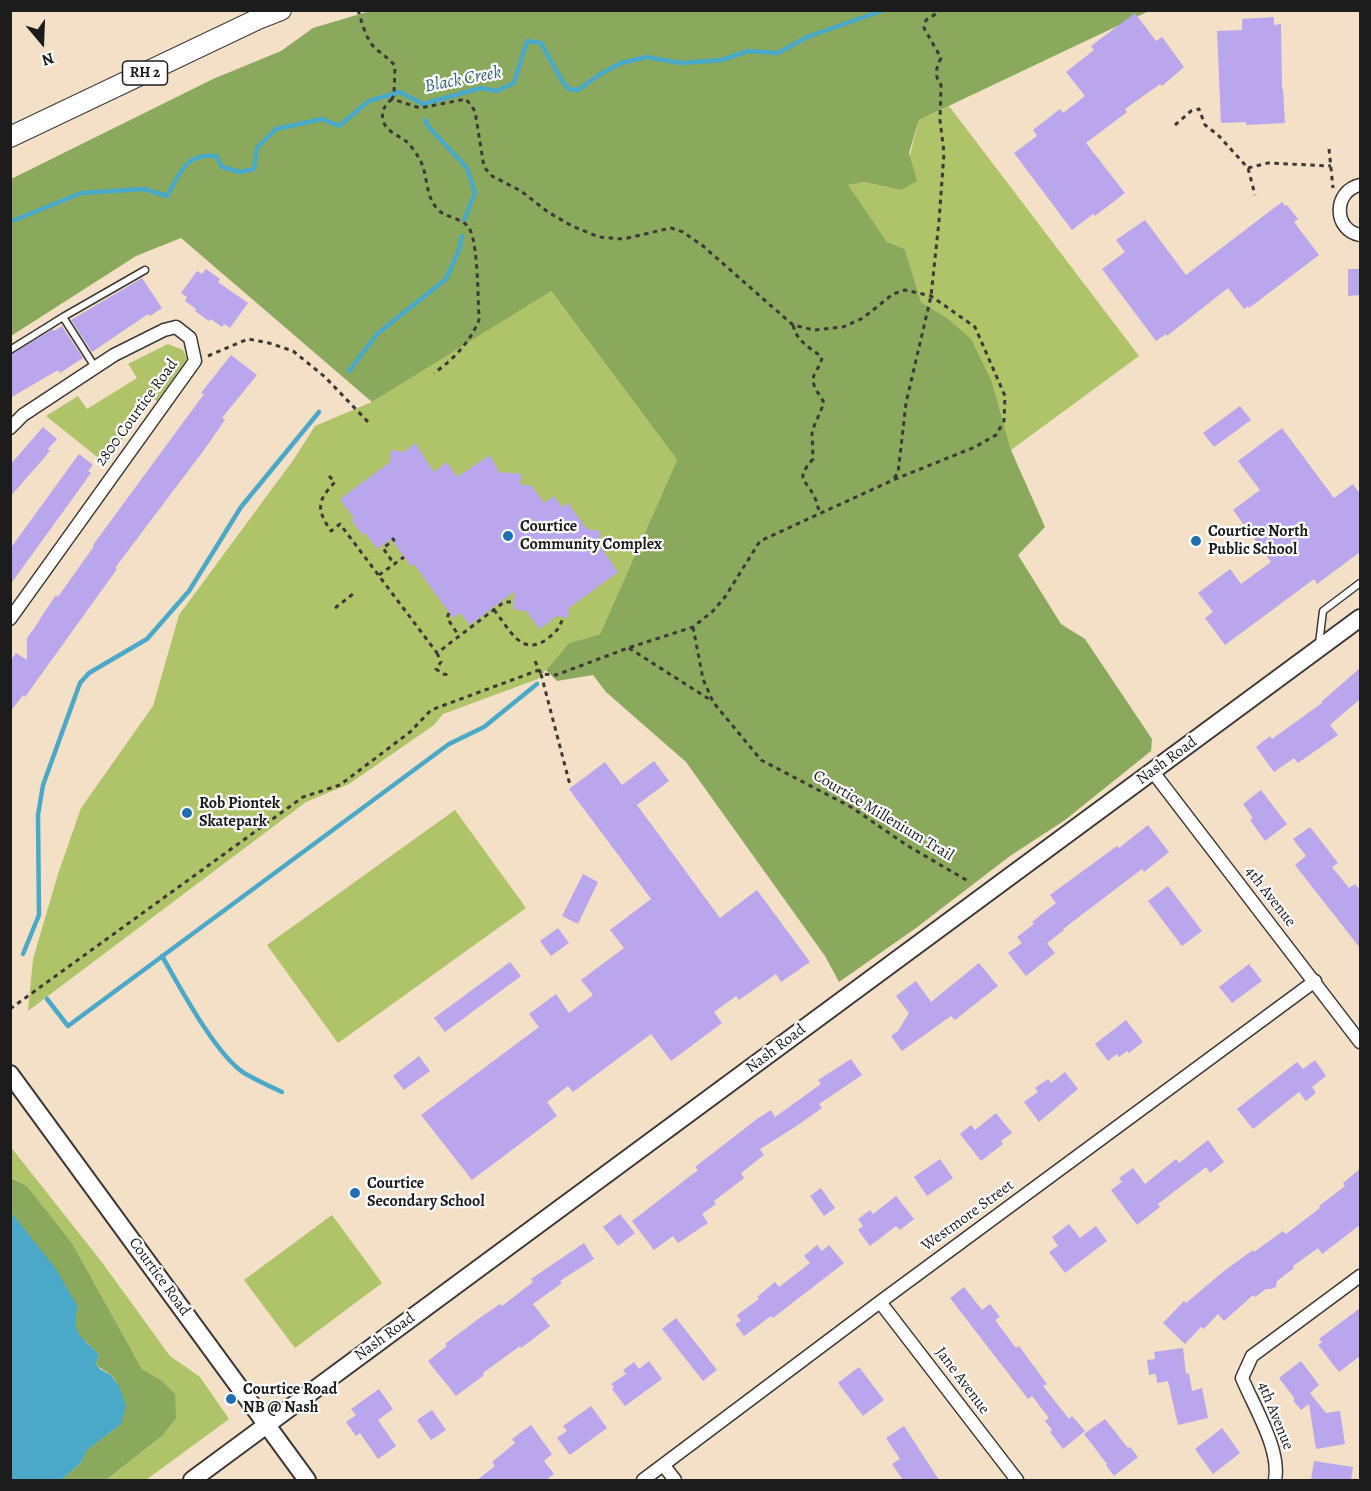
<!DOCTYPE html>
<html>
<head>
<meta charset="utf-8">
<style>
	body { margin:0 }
	#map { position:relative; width:1371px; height:1491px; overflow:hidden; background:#f4e0c6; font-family:Alegreya,serif }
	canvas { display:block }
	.frame { position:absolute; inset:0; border:12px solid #1c1c1c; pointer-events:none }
	.north { position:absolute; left:12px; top:12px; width:60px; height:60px; -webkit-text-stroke:4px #fff; paint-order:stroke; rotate:161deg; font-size:16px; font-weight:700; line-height:24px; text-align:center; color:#1c1c1c }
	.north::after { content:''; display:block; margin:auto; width:21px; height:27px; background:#1c1c1c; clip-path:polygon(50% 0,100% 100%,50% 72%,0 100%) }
</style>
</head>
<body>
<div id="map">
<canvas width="1371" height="1491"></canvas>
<div class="frame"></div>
<div class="north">N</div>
</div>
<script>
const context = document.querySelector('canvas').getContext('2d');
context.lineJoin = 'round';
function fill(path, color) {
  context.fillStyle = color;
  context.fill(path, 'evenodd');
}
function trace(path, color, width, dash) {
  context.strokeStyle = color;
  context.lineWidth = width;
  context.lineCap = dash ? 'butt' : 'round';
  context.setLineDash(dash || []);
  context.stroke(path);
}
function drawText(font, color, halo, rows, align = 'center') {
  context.font = font + ' Alegreya,serif';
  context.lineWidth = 4.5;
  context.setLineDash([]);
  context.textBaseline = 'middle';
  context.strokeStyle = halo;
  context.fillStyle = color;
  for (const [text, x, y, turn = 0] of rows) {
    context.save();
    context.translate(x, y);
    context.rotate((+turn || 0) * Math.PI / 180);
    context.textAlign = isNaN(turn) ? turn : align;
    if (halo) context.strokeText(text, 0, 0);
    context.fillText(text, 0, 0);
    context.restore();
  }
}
fill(new Path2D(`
	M949,106L1139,356L1011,450L992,382L947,318L921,302L905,249L887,242L847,185L864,182L901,190L919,120Z
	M550,290L677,460L600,634L569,643L538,679L443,714L434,725L349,784L306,802L28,1011L33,959L58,874L81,808L153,706L179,615L294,459L315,426L372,402Z
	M168,344L183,350L187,359L157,401L146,394L119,433L124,437L106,464L46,416L78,396L87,409L137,378L128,364Z
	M455,810L526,908L338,1043L267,945Z
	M10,1146L101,1261L170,1356L200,1377L229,1419L146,1480H106L162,1436L161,1380L142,1369L72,1243L27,1186L11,1177Z
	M332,1215L382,1283L295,1348L244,1280Z`), '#afc368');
fill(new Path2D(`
	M370,11H1149L919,120L909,153L917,181L901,190L864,182L848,185L887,242L905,249L921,302L947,318L971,339L992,382L1011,450L1045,527L1018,555L1061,624L1085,639L1152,739L1151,751L1065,820L1010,856L916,928L839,982L825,956L686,762L606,692L593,675L557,681L546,670L569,643L600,634L677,460L551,291L372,402L181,238L136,256L11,336V179L213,79L281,51L313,28Z
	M10,1177L27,1186L72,1243L142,1369L161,1380L175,1394L176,1418L162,1436L106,1480H61L81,1463L86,1450L121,1424C120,1410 123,1387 112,1376C107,1371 101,1370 96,1364L99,1354L77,1334L74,1319L11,1211Z`), '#8ba95c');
fill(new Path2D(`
	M10,1211L56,1269L78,1307C70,1332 82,1338 99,1354L96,1364L100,1369L111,1375L119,1386L126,1406L121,1424L87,1450L81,1463L61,1480H11Z`), '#4aa9c8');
trace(new Path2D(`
	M425,120L429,127L467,168L475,193L464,220
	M10,222L81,193L144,189L167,196C181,172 185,153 216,156L222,167L240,172L254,169L257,148L276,129L322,119L339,126L369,101L400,92L423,104L481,88L497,91L514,83L527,41L541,43L561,79L569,89L578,90L599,75L621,63L646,57L681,63L722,60L748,51L778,53L807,37L884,10
	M349,371L377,334L446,279L459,250L462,236
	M23,954L39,915L38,815L43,785L80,683L89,673L147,639L189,591L241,507L319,412
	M162,956C180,987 215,1054 244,1073C256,1080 269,1086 282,1092
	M47,999L68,1026L449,744L484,727L537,684`), '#4aa9c8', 4.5);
fill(new Path2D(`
	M1135,13L1156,41L1162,37L1184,67L1162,86L1160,84L1125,109L1127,112L1086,143L1125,193L1095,216L1093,214L1072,230L1014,153L1037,136L1033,130L1060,109L1063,113L1085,96L1066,72L1094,50L1091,46Z
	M1274,17V25L1281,24L1282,89H1283L1285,123L1246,125V122L1221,123L1217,31L1242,30V19Z
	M1282,202L1285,206L1287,205L1298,219L1294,222L1319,255L1249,308L1248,306L1244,309L1228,288L1167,336L1166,334L1156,341L1102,269L1125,252L1116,240L1145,220L1186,275Z
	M206,269L220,279L218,282L248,303L230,328L224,324L222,327L211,319L209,321L195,311L196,309L185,301L187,297L181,293L197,271L202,274Z
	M1348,269H1360V295L1348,296Z
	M142,278L162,308L150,316L148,314L92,352L71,320Z
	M62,326L83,358L60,373L58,370L10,398V355L53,329L54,331Z
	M231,355L257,375L222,418L225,420L204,450L115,568L117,569L25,697L23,695L10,712V661L16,653L27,660V638L40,620H39L56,595L58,597L94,546L93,545L204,394L201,393Z
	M1240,406L1251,420L1214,447L1203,433Z
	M43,427L57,439L48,449L50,451L10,497V465Z
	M1282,428L1334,498L1353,484L1360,494V552L1317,584L1314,579L1225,645L1205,618L1213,612L1198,593L1230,569L1241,584L1271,562L1233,510L1260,490L1238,461Z
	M415,443L434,472L447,462L457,477L490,455L499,472L522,474L520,484L532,486L544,503L554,496L562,507L568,503L587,529L600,531V546L618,572L569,608L568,618L557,616L540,629L526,611L513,609L515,591L470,625L460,613L453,618L414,564L411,566L391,539L377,549L365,533L362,534L351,520L354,518L340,499L390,462L391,450L404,452Z
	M79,454L93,465L88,471L91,473L10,585V549Z
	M1360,668V699L1330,725L1338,735L1298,763L1294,758L1274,772L1256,747L1270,736L1272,739L1322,703L1321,702Z
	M654,761L669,781L637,805L720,918L757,890L810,962L781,982L776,974L739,1000L736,996L714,1012L722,1023L671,1061L651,1034L573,1092L568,1086L547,1102L557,1116L472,1180L421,1115L539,1027L529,1014L556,994L569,1013L593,995L581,980L624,948L610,930L651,899L569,789L605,762L622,785Z
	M1261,790L1287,824L1265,841L1250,820L1253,818L1243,804Z
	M1148,825L1169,852L1144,872L1142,869L1063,929L1064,930L1047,943L1055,953L1026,976L1008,953L1022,943L1017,937L1034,924L1032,922L1056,903L1050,895L1117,846L1119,848Z
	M1310,827L1338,863L1332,867L1349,888L1355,884L1360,890V948L1295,865L1306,856L1293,839Z
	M583,874L598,882L578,924L562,916Z
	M1168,886L1202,931L1182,946L1148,901Z
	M558,928L569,943L551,956L540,941Z
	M510,962L521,976L445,1032L434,1018Z
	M979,963L998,986L955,1020L951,1016L902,1051L891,1036L898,1031L909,1013L896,996L916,981L931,1002Z
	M1249,964L1262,981L1232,1003L1219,987Z
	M1126,1020L1143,1042L1129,1053L1127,1051L1119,1057L1117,1054L1108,1061L1095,1044Z
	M419,1056L430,1071L404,1090L393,1076Z
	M851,1059L862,1075L819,1104L822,1108L795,1127L760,1149L764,1155L741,1173L744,1178L714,1201L716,1204L702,1214L708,1223L678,1243L673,1236L654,1250L632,1221L698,1170L695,1167L757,1119L771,1110L775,1117L821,1084L818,1080Z
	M1315,1060L1326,1076L1312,1087L1316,1093L1306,1101L1299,1092L1253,1129L1237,1109L1297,1062L1303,1069Z
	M1065,1072L1078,1089L1039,1122L1024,1102L1038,1092L1035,1088L1048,1079L1051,1083Z
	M996,1113L1012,1133L1001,1141L1003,1144L981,1161L960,1134L971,1125L975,1130Z
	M1208,1140L1224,1162L1210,1173L1206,1167L1158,1204L1160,1207L1137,1225L1111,1190L1122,1182L1119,1178L1133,1168L1145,1184L1176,1159L1179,1163Z
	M940,1159L953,1178L927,1196L914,1177Z
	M1360,1169V1225L1322,1254L1318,1248L1293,1266L1294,1268L1277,1281L1276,1287L1271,1289H1266L1255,1297L1253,1295L1224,1321L1218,1314L1204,1329L1201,1327L1185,1344L1163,1323L1184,1301L1186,1303L1224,1271L1253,1250L1254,1252L1283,1231L1286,1234L1320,1208L1319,1206L1345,1186L1343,1183Z
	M821,1188L835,1208L824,1216L810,1196Z
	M896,1196L914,1219L900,1230L896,1226L870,1246L858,1230L863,1226L858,1219L870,1210L873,1214Z
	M620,1214L635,1233L618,1246L603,1227Z
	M1069,1224L1080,1238L1096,1226L1107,1241L1065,1273L1049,1252L1058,1246L1052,1237Z
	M584,1243L594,1259L560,1281L562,1283L533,1304L550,1326L521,1348L520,1346L483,1373L484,1375L456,1396L428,1361L447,1346L445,1344L481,1317L500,1304L502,1306L533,1282L531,1279Z
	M817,1245L822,1251L829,1245L844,1263L773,1318L771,1316L744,1336L735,1324L741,1321L737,1315L759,1299L757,1297L775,1282L779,1287L810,1263L804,1256Z
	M964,1287L982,1310L990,1304L1000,1317L995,1320L1016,1348L1019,1346L1047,1384L1043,1386L1069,1419L1072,1416L1085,1431L1063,1449L1050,1432L1052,1430L1045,1421L1049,1418L1032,1396L1028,1399L950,1298Z
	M1360,1308V1356L1339,1372L1318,1345L1322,1342L1319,1339Z
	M676,1318L717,1370L703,1381L662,1329Z
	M1183,1348L1186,1374L1189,1373L1192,1391L1202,1388L1208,1418L1178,1425L1168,1381L1157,1383L1156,1374L1149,1375L1147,1360L1155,1359L1154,1352Z
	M649,1361L662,1379L625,1406L612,1389L614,1387L611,1384L626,1374L623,1370L634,1362L639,1369Z
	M1301,1361L1319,1385L1310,1393L1326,1413L1340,1411L1345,1444L1316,1449L1309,1404L1301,1410L1293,1400L1295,1399L1279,1378Z
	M859,1367L884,1400L863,1416L838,1383Z
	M379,1389L393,1409L378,1420L396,1446L378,1459L360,1433L356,1436L346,1422L356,1415L351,1409Z
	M591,1406L607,1428L570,1455L557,1438L567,1431L563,1426Z
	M432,1410L446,1430L431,1440L417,1420Z
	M1105,1419L1128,1448L1130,1447L1138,1457L1114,1476L1106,1465L1107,1464L1084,1434Z
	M531,1425L552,1454L544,1461L554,1474L546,1480H477L495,1466L492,1462L515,1443L512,1439Z
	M904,1426L939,1480H903L892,1464L900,1459L886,1438Z
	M1222,1428L1240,1453L1213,1474L1195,1449Z
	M1314,1461L1353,1467L1351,1480H1311Z`), '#b9a6ed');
const lane = new Path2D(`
	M63,317L95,367
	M10,350L63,317L145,270
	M1319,644L1323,611L1360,583`);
const street = new Path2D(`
	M1360,185C1333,191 1333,230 1360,235
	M10,428L23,415L114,355L164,330L176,327L190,338L195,361L10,619
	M1153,772L1360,1042
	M880,1302L1017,1480
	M664,1466L675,1480
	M643,1480L880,1302L1315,981
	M1275,1480C1281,1450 1254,1407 1242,1378L1252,1356L1360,1276`);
const secondary = new Path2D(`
	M10,1074L307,1480
	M192,1480L1360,618`);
const primary = new Path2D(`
	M10,137L258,19L281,10`);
trace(lane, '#3c3936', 9);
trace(street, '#3c3936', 15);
trace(secondary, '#3c3936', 20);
trace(primary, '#3c3936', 22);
trace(new Path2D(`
	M358,10C362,22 365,37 374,47C381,54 389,58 395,66L394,95L392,99L420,108L466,99L475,111L484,167L492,176L521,191L548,212L572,226L599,237L623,239L671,228L683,232L703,246L793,325L814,330L843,327L863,318L893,294L905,290L931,296L975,327L1005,396L1004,421L996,435L975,447L893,480L760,541L725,597L713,611L693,627L628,648L556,675L541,674L534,659
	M952,10H965
	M392,99C384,106 380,112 384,123C388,133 401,136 408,143C412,147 416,153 419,158C428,173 425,193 435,206C444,220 464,215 471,232C478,251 478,299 479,320C470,342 454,359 434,373
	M1175,125L1191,111L1199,109L1205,125L1218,135L1248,168L1255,195
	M1329,149L1333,188
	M1248,168L1268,163L1331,166
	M793,325C797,342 809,347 822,357C821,364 819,366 816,371C808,384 819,392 824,403L812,431L813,459C794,481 806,478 815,498C817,502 817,507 820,512
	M208,356L248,339L269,343L293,351L325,377L370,424
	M329,476L335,482C317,501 316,509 331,531L340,524L437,653L504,602H511
	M894,478L898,473L906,403L931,296L939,221L944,153L940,120L941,85C934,76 936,68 941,58L924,28L926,20L942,10
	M392,538L394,540L383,548L394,564
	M379,575L404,557
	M335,608L353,594
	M494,610C509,628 521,658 547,639C556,632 560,628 563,617
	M449,613L447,618L459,636
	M693,627L703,679L713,702L761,760L851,807L908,846L968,881
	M629,648L712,701
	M437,653L441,662L436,669L443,674L450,675
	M541,674L570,785
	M10,1009L303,797L340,785L410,732L431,710L539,670`), '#3c3936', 3, [4.5, 4.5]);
trace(lane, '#fff', 6);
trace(street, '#fff', 12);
trace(secondary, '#fff', 16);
trace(primary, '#fff', 20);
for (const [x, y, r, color] of [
	[508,536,6,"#1f6fb2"],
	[1196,541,6,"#1f6fb2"],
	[187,813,6,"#1f6fb2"],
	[355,1193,6,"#1f6fb2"],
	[231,1399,6,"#1f6fb2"]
]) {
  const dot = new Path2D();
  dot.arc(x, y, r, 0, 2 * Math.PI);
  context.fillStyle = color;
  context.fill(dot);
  trace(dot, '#fff', 2);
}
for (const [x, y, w] of [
	[145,73,45]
]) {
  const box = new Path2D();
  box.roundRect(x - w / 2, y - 12, w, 24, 4.5);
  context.fillStyle = '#fff';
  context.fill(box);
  trace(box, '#1c1c1c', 1.5);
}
drawText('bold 15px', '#1c1c1c', null, [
	["RH 2",145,73]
]);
drawText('16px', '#1c1c1c', '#fff', [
	["2800 Courtice Road",137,413,-54],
	["Nash Road",1167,761,-36],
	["Courtice Millenium Trail",883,816,31],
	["4th Avenue",1270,897,52],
	["Nash Road",776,1049,-37],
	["Westmore Street",968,1216,-36],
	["Courtice Road",159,1277,54],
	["Nash Road",385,1337,-36],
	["Jane Avenue",962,1381,53],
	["4th Avenue",1275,1416,68]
]);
drawText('bold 16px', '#1c1c1c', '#fff', [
	["Courtice",520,527],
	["Community Complex",520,545],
	["Courtice North",1208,532],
	["Public School",1208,550],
	["Rob Piontek",199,804],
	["Skatepark",199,822],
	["Courtice",367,1184],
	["Secondary School",367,1202],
	["Courtice Road",243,1390],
	["NB @ Nash",243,1408]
], 'left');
drawText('italic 18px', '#336272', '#fff', [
	["Black Creek",463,80,-11]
]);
</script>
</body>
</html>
